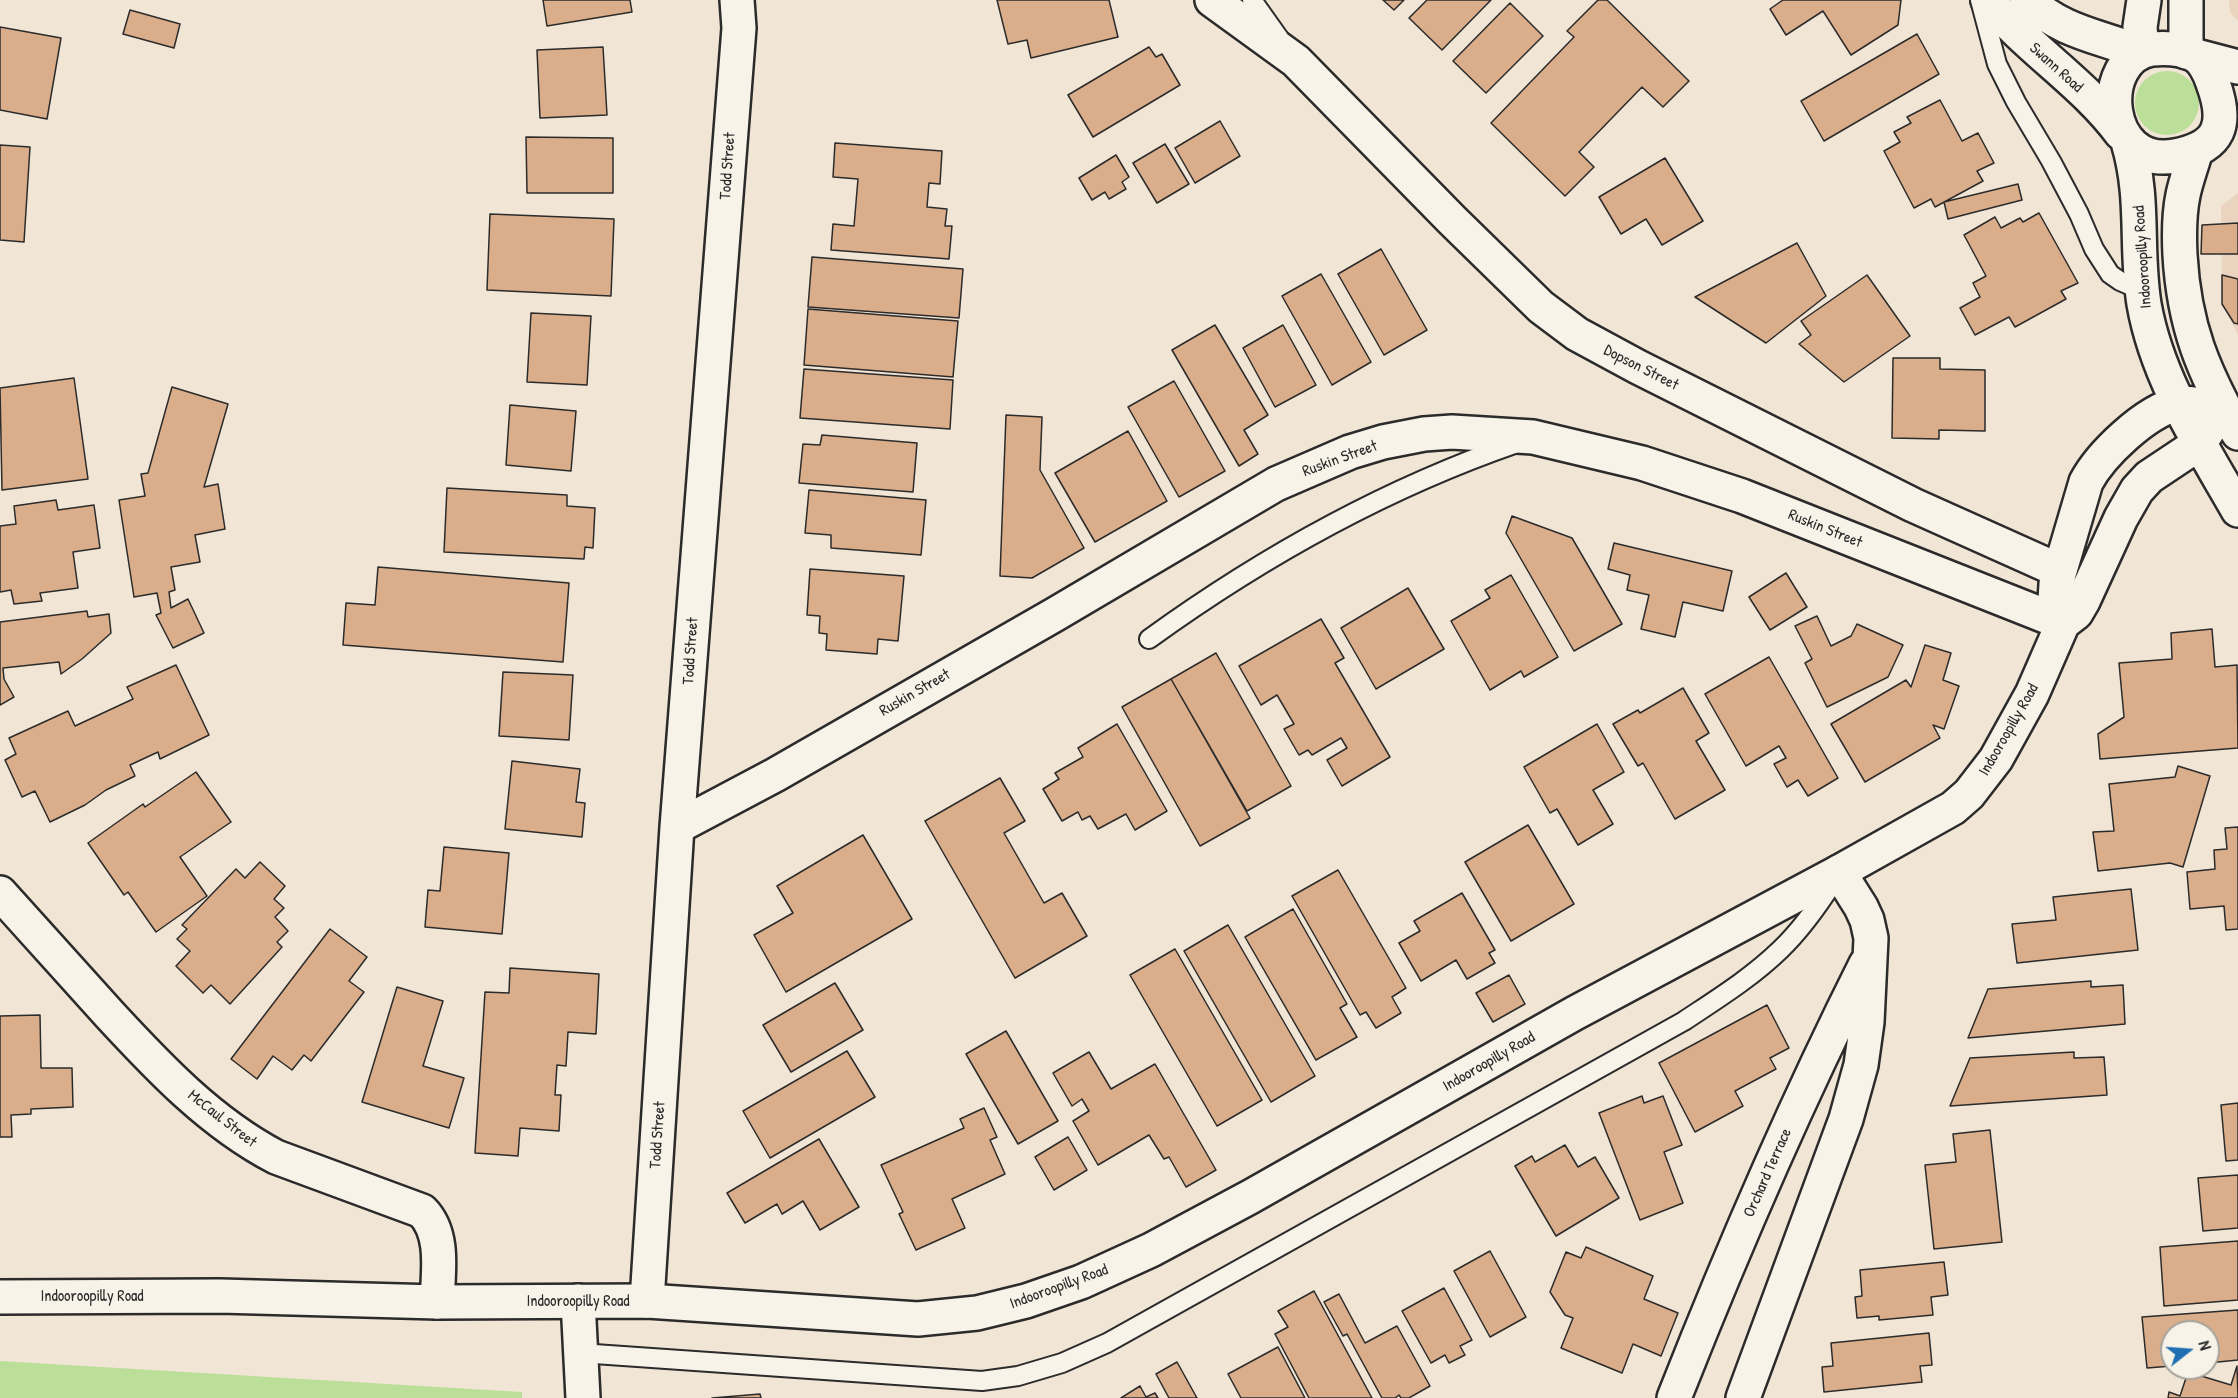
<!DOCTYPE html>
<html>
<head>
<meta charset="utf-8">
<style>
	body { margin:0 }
	#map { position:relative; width:2238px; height:1398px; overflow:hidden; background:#f1e5d5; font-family:"Patrick Hand",sans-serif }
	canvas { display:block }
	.north { position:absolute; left:2160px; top:1320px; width:60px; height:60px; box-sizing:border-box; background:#f7f3e8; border:2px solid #a5a39c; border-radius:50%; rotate:73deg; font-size:16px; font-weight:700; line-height:24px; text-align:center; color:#2b2b2b }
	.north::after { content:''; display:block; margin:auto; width:21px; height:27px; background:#1f6fb2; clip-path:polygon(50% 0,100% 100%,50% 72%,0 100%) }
</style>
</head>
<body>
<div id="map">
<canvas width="2238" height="1398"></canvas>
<div class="north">N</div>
</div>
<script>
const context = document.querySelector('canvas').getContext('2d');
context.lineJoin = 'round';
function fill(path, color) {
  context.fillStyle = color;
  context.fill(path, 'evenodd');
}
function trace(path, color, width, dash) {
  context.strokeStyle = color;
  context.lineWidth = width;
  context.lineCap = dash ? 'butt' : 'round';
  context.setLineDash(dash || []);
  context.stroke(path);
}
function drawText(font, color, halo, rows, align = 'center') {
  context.font = font + ' "Patrick Hand",sans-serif';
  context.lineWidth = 4.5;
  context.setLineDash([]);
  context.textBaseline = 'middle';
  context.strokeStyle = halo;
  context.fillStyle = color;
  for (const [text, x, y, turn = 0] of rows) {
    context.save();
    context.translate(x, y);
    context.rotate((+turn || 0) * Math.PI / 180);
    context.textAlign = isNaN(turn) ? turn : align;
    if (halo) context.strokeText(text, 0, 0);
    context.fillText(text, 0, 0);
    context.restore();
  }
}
fill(new Path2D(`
	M2229,0H2238V21L2230,12Z
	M2238,193V335L2222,304L2221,206Z`), '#ead4bf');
fill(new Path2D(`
	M2135 103a32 32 0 1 1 64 0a32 32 0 1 1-64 0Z
	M0,1361L522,1392V1398H0Z`), '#bbdf99');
const building = new Path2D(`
	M543,0H630L632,12L547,26Z
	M997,0H1109L1118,37L1031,58L1027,40L1008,44Z
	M1383,0H1404L1394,10Z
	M1427,0H1491L1442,50L1409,18Z
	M1598,0H1607L1689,81L1663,107L1642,87L1579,152L1594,167L1565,196L1491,123L1574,37L1567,31Z
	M1783,0H1901L1898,25L1851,55L1823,11L1786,35L1770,9Z
	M1510,3L1543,36L1486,93L1453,61Z
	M130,10L180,24L174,48L123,34Z
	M0,27L61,38L47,119L0,110Z
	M1917,34L1939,74L1824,141L1801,101Z
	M603,47L607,115L540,118L537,50Z
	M1149,47L1156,57L1162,54L1180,85L1093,137L1068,95Z
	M1940,100L1962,141L1978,133L1994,163L1977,171L1983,181L1935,207L1931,199L1914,208L1884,151L1900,142L1894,132L1911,123L1907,117Z
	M1220,121L1240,156L1195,183L1175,148Z
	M526,137L613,138V193H527Z
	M835,143L942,151L940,184L929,183L927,207L947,209L945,226H952L949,259L831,250L833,224L854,226L858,179L833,177Z
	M1165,144L1189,184L1157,203L1133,163Z
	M0,145L30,147L24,242L0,240Z
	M1116,155L1129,177L1122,182L1126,189L1109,199L1105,192L1092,200L1079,178Z
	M1665,158L1703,221L1662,245L1646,219L1621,234L1599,197Z
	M2018,184L2022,200L1948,219L1944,202Z
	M2039,213L2078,283L2061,291L2066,299L2015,327L2009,317L1975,335L1960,308L1980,297L1973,283L1986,276L1964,235L1995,217L2001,228L2020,218L2023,222Z
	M490,214L614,219L611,296L487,290Z
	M2238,223V254H2201L2202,225Z
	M1797,243L1826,296L1766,343L1695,297Z
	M1381,249L1427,330L1384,355L1338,274Z
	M812,257L963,269L959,318L808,307Z
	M1321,274L1371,362L1332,385L1282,296Z
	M1867,275L1910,336L1844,382L1799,344L1811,335L1801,321Z
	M2222,275L2238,279V324L2234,323L2222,304Z
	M808,309L958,321L953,377L804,365Z
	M531,313L591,316L587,385L527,382Z
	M1215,325L1268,415L1244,430L1258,454L1239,466L1172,350Z
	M1283,325L1316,385L1275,407L1243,348Z
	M1893,358H1940V369L1985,370V431L1939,430V439L1892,438Z
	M804,369L953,380L950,429L800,418Z
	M74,378L88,479L2,490L0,388Z
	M1174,381L1225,471L1179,497L1128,407Z
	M172,387L228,404L204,487L218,484L225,529L195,535L200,562L171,567L175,590L169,592L171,608L188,599L204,633L173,648L156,615L161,613L157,593L134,597L119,500L145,496L141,474L148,473Z
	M510,405L576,411L571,471L506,465Z
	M1006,415L1042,417L1040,470L1084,548L1032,578L1000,576Z
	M1128,431L1167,501L1095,542L1055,473Z
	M822,435L917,443L913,492L799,483L803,444L820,445Z
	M447,488L567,495V506L595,508L593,548L585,547L584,559L444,552Z
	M809,490L926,500L921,555L831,548V535L805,533Z
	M56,500L58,510L94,505L100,548L73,552L78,588L40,593L42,601L14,604L11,590L0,592V526L16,524L14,506Z
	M1512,516L1572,538L1622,624L1574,651L1506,533Z
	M1614,543L1732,571L1723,611L1683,602L1675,637L1641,629L1649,595L1627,590L1630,575L1608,569Z
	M378,567L569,583L563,662L343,645L346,603L375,605Z
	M810,569L904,576L898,641L878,639L877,654L826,650L827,634L819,633L820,616L807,615Z
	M1786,573L1807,607L1770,630L1749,597Z
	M1511,575L1558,657L1524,677L1521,671L1490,690L1451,621L1490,598L1485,590Z
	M1408,588L1444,649L1376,689L1341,628Z
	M87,611L88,617L109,614L111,633L82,659L61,674L59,662L3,668L4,679L14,697L0,705V622Z
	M1817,616L1831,646L1851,636L1857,624L1903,645L1888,677L1827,707L1805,663L1812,659L1795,626Z
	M1321,619L1344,658L1335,663L1390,757L1342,786L1327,760L1347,748L1341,738L1312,755L1308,750L1299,755L1284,729L1294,724L1277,695L1261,705L1239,666Z
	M2212,629L2215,667L2237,665L2238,748L2100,759L2098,734L2124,717L2119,663L2172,659L2171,633Z
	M1925,645L1951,653L1943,680L1959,686L1944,729L1933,725L1940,738L1865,782L1831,724L1906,680L1911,687Z
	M1216,653L1291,786L1247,811L1171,679Z
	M1769,657L1838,778L1808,796L1798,780L1787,787L1774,764L1786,758L1779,746L1746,766L1705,694Z
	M176,665L209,735L160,759L158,752L130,765L135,776L106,790L85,805L50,822L35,791L22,797L5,760L16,754L9,738L68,711L75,726L133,699L127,687Z
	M503,672L573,675L569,740L499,736Z
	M1171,679L1250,818L1200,846L1122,707Z
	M1683,688L1709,733L1696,741L1725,790L1675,819L1643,763L1638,766L1613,724L1638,710L1640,713Z
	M1117,724L1167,811L1135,830L1126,814L1098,829L1090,816L1082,820L1078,812L1062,821L1043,789L1059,779L1055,773L1083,757L1078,748Z
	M1597,724L1624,772L1593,790L1613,824L1578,845L1557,809L1550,813L1524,767Z
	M512,761L580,769L576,802L585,803L582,837L505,829Z
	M2178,766L2210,776L2183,867L2170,863L2098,871L2093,832L2114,831L2109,784L2175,777Z
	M196,772L231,822L180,857L207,896L156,932L128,892L124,895L88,843L143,804L145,807Z
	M1000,778L1025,821L1004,833L1044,903L1062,893L1087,936L1015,978L925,821Z
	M1528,825L1574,904L1511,941L1465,862Z
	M2238,827V929L2226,930L2224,906L2190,909L2187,872L2215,869L2214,850L2227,849L2225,828Z
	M863,835L912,919L786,992L754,935L793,913L777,886Z
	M444,847L509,853L502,934L425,927L428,890L440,891Z
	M260,862L285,886L274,899L284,908L275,917L288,931L277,942L282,947L230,1004L211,985L203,993L176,966L190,951L177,939L187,929L182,925L236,869L245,878Z
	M1338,870L1406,988L1392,997L1401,1013L1376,1028L1366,1012L1360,1015L1292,896Z
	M2131,889L2138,950L2017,963L2012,924L2056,920L2053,897Z
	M1462,893L1495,950L1489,953L1495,963L1467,979L1456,960L1421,981L1399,943L1420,931L1414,921Z
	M1293,909L1347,1004L1340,1008L1357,1037L1316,1060L1245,937Z
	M1228,925L1315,1076L1271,1102L1184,951Z
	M330,929L367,957L349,981L364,992L311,1061L304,1055L292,1070L273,1056L257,1079L231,1059Z
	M1175,949L1262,1100L1217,1126L1130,975Z
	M510,968L599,974L596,1034L568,1032L566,1066L557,1065L555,1095H561L559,1131L520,1128L518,1156L475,1153L485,992L509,993Z
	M1509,975L1525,1004L1493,1022L1476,993Z
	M2091,981V987L2123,985L2125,1024L1968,1038L1988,989Z
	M835,983L863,1030L791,1072L763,1025Z
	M397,987L443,1001L423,1066L464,1078L449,1128L362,1102Z
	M1767,1005L1789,1048L1770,1058L1776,1069L1735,1091L1743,1106L1695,1132L1659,1063Z
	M40,1015L41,1068H72L73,1107L31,1109V1114L11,1115L12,1137H0V1016Z
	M1006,1031L1058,1121L1018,1144L966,1054Z
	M847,1051L875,1097L770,1158L743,1111Z
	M1089,1052L1111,1089L1155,1064L1216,1170L1186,1187L1169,1157L1164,1159L1149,1135L1098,1165L1073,1121L1089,1111L1082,1099L1072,1106L1053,1073Z
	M2074,1052V1058L2104,1057L2107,1095L1950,1106L1970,1058Z
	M1642,1096L1644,1103L1663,1096L1682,1145L1664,1152L1683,1203L1640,1220L1599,1113Z
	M2238,1103V1160L2226,1161L2221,1105Z
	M984,1108L997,1137L990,1140L1005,1174L952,1199L965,1228L916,1250L899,1214L903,1212L881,1165L964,1128L960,1119Z
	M1990,1130L2002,1242L1934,1249L1925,1165L1956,1162L1953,1134Z
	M1068,1137L1087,1170L1054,1190L1035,1157Z
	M819,1139L859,1207L820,1230L803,1201L782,1214L777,1204L745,1223L727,1193Z
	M1565,1145L1578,1167L1595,1157L1619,1198L1556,1236L1515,1166L1532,1156L1535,1162Z
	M2238,1175V1228L2203,1231L2198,1178Z
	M2238,1241V1300L2164,1306L2160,1247Z
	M1586,1247L1653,1276L1644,1299L1678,1313L1661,1356L1633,1344L1622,1373L1561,1348L1573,1318L1565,1315L1550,1292L1566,1252L1581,1258Z
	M1490,1251L1526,1317L1490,1337L1454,1271Z
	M1944,1262L1948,1295L1931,1297L1933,1315L1879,1320V1316L1857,1318L1855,1297L1862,1296L1860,1270Z
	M1444,1288L1472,1340L1460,1346L1465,1355L1449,1363L1445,1355L1431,1363L1402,1311Z
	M1314,1291L1372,1398H1309L1275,1334L1288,1327L1278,1311Z
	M1339,1294L1365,1343L1397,1326L1430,1386L1409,1398H1401L1399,1395L1395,1398H1382L1347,1334L1343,1336L1324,1302Z
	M2238,1310V1360L2208,1363V1332H2172V1366L2147,1368L2142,1317Z
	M1929,1333L1932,1365L1920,1366L1922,1382L1824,1392L1822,1367L1833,1366L1831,1343Z
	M1278,1347L1305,1398H1241L1228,1374Z
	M1177,1362L1197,1398H1169L1156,1374Z
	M2237,1366L2238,1398H2168L2169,1392L2180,1396L2188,1372L2231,1385Z
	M1140,1386L1146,1397L1155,1393L1158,1398H1121Z
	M760,1394L761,1398H712Z`);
fill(building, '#daae8b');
trace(building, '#2b2b2b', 1.5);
const lane = new Path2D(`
	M1252,0L1279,38
	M1980,0L1997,64L2016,102L2051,161L2079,214L2094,249L2110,274L2120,281L2143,291
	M1149,639C1261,558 1387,488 1517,443
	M580,1353L982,1381L1018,1376L1062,1363L1107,1343L1684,1021C1717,999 1751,978 1780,950C1801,930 1818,906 1834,881`);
const street = new Path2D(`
	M1212,0L1296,61L1452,220L1541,307L1577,334L1638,367L1913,505L2058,570
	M2186,0V52
	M2142,51L2140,27L2144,0
	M677,827L775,775L1054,615L1276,484L1350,452L1383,442L1424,434L1452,432L1533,437L1642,463L1742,496L2063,623
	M0,893C37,934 73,974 110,1015C159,1068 211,1123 276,1157L422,1211C445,1234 438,1272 437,1302
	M578,1301L583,1398
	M647,1301L677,827L739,28L737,0
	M1674,1398C1732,1251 1795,1105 1866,964
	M1743,1398L1846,1119L1861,1065L1867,1022L1871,938L1867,920L1861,907L1839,872`);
const secondary = new Path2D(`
	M1988,0C2028,49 2084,83 2121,133
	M2027,0C2064,33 2096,35 2139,52
	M2152,49C2165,48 2180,48 2193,54C2203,59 2210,73 2213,83C2228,124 2221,147 2175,156C2104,169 2095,58 2152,49Z
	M2196,56L2238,67
	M2128,142C2145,198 2135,248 2144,304C2157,379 2201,445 2238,510
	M2196,150C2192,165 2186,180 2183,195C2179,214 2179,235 2180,255C2184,326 2203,371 2238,433
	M2063,623L2055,601L2056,584L2086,482C2101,454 2145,412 2177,404C2184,402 2193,404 2200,405
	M0,1297L220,1296L437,1302L647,1301L918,1319L977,1313L1026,1301L1081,1282L1151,1250L1250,1197L1575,1013L1839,872L1953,808L1969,794L1996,759L2032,694L2063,623L2076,613L2083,601L2121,518L2137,490L2149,477L2200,443L2223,406`);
trace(lane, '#2b2b2b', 22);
trace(street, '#2b2b2b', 38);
trace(secondary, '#2b2b2b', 38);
trace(lane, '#f7f3e8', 18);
trace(street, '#f7f3e8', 33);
trace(secondary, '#f7f3e8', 33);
drawText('16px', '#2b2b2b', '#f7f3e8', [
	["Swann Road",2056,68,42],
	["Todd Street",728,166,-86],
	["Indooroopilly Road",2143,257,-94],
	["Dopson Street",1641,368,27],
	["Ruskin Street",1340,459,-20],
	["Ruskin Street",1825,529,22],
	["Todd Street",691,651,-86],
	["Ruskin Street",915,693,-30],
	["Indooroopilly Road",2009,730,-60],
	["Indooroopilly Road",1489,1062,-30],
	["McCaul Street",222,1119,38],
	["Todd Street",658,1135,-86],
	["Orchard Terrace",1768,1173,-66],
	["Indooroopilly Road",1059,1287,-20],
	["Indooroopilly Road",92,1297],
	["Indooroopilly Road",578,1302]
]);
</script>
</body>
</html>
